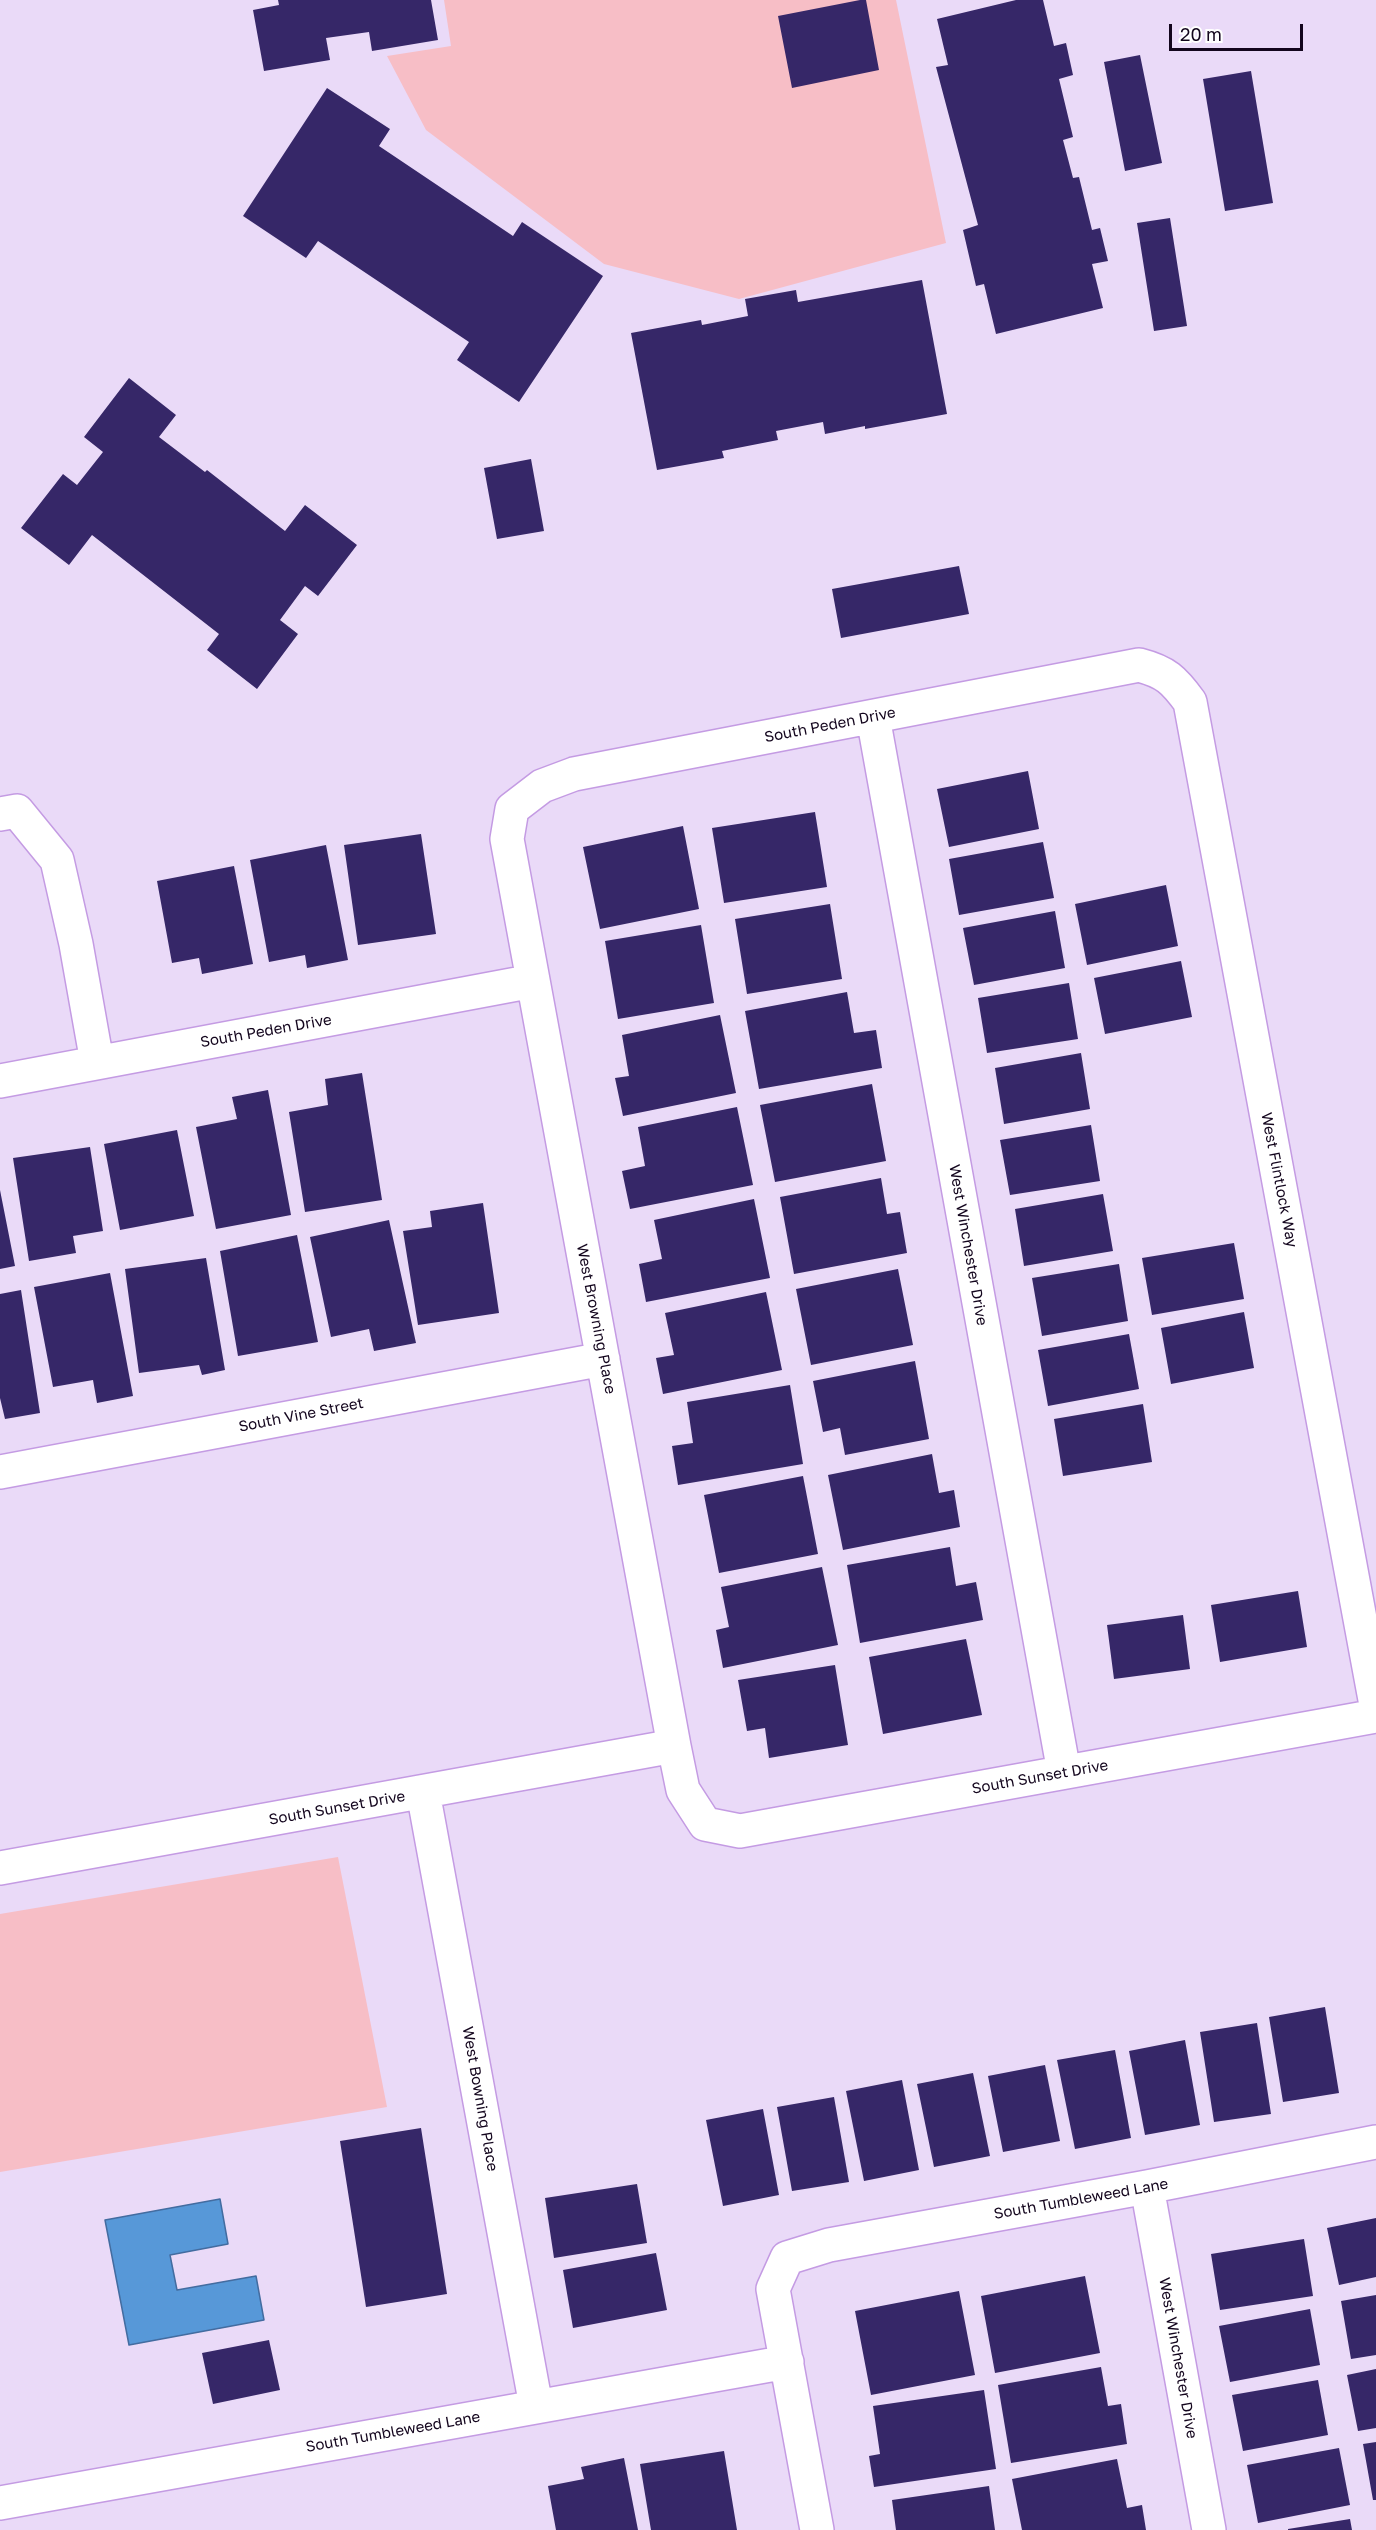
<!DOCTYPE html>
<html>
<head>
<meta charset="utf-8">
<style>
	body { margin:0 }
	#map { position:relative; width:1376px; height:2530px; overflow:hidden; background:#eadaf8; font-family:"Golos Text",sans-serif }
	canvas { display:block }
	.scale { position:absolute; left:1169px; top:24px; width:134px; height:27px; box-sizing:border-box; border:3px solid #13051d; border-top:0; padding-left:8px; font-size:18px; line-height:21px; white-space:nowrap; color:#13051d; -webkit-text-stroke:4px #fff; paint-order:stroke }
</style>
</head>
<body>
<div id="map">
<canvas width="1376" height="2530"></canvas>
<div class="scale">20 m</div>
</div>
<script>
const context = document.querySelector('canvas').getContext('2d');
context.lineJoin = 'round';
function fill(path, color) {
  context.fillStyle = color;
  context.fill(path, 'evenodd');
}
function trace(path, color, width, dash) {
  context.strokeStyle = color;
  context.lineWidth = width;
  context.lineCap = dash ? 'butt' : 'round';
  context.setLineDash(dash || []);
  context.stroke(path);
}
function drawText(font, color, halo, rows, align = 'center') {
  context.font = font + ' "Golos Text",sans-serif';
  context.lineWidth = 6;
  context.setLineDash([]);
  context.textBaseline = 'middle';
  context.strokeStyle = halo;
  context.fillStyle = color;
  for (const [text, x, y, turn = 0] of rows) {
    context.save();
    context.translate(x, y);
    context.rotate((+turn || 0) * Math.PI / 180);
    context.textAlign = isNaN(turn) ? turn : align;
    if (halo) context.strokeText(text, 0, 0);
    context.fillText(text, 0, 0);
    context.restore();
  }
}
fill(new Path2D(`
	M444,0H896L946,243L739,299L604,264L426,130L387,56L451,46Z
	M338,1857L387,2107L0,2172V1914Z`), '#f7bec6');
const water = new Path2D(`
	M220,2199L228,2244L170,2255L177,2290L256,2276L264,2320L129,2345L105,2220Z`);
fill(water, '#5798d8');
trace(water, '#436ca0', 1.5);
fill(new Path2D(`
	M278,0H431L438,40L372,51L369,32L326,38L330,60L264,71L253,10L279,5Z
	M860,0H866L879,70L792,88L778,16Z
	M1016,0H1043L1054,46L1066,43L1073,75L1059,79L1073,137L1063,140L1073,178L1079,177L1092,230L1100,228L1108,261L1092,264L1103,308L996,334L984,284L976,286L963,230L978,225L936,67L948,65L937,19Z
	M1140,55L1162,163L1125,171L1104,62Z
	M1251,71L1273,203L1225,211L1203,79Z
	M327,88L390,129L379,146L513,236L522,222L603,276L519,402L457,360L469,342L318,241L306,258L243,216Z
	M1170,218L1187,326L1154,331L1137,223Z
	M922,280L947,414L865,429V426L825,434L823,422L776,431L778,440L722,451L724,458L657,470L631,333L701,320L702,325L748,316L745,299L796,290L798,302Z
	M129,378L176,415L159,437L205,472L207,470L285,531L305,505L357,545L318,596L305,586L280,620L298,634L257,689L207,650L219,634L92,535L69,565L21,528L63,474L77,485L103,452L84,437Z
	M531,459L544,531L497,539L484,468Z
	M959,566L969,614L841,638L832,589Z
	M1028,771L1039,829L949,847L937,789Z
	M815,812L827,887L724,903L712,828Z
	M683,826L699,909L600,929L583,847Z
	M421,834L436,934L358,945L344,845Z
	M1043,842L1054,898L959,915L949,859Z
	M326,845L348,960L307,968L305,955L269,962L250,860Z
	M234,866L253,964L202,974L199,958L172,963L157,881Z
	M1166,885L1178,946L1087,965L1075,904Z
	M830,904L842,979L747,994L735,919Z
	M1055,911L1065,968L974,985L963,928Z
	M701,925L714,1003L618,1019L605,941Z
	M1181,961L1192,1017L1105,1034L1094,978Z
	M1069,983L1078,1039L987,1053L978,998Z
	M847,992L854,1033L876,1030L882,1068L759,1089L745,1011Z
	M720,1015L736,1093L623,1116L615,1078L629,1076L622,1035Z
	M1081,1053L1090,1109L1004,1124L995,1068Z
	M362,1073L382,1200L305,1212L289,1112L328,1105L325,1079Z
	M872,1084L886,1161L775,1182L760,1105Z
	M268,1090L291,1215L216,1229L196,1127L237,1119L232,1097Z
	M737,1107L753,1185L630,1209L622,1171L645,1166L638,1127Z
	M1091,1125L1100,1181L1010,1195L1000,1140Z
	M177,1130L194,1216L120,1230L104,1144Z
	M90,1147L103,1231L73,1236L76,1253L29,1261L13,1158Z
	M881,1178L887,1214L900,1212L907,1253L794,1274L780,1197Z
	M0,1190L15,1266L0,1269Z
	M1103,1194L1113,1251L1024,1266L1015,1209Z
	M754,1199L770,1278L646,1302L639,1264L662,1259L654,1220Z
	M483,1203L499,1313L418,1325L403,1231L432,1227L430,1211Z
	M389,1220L416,1343L374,1351L369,1329L331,1337L310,1237Z
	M297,1235L318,1342L238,1356L220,1251Z
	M1234,1243L1244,1299L1152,1315L1142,1258Z
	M206,1258L225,1370L202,1375L199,1365L139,1373L125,1269Z
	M1119,1264L1128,1321L1042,1336L1032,1278Z
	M898,1269L913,1345L811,1365L796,1289Z
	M110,1273L133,1396L97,1403L93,1380L53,1387L34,1287Z
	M21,1290L40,1413L5,1419L0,1398V1294Z
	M766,1292L782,1370L663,1394L656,1358L674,1355L665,1313Z
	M1244,1312L1254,1368L1171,1384L1161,1328Z
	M1129,1334L1139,1389L1048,1406L1038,1350Z
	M915,1361L929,1439L845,1455L840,1428L823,1432L813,1381Z
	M790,1385L803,1464L678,1485L672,1446L693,1443L687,1402Z
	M1143,1404L1152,1462L1063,1476L1054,1419Z
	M932,1454L939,1493L954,1490L960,1527L843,1550L828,1475Z
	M803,1476L818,1554L719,1573L704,1495Z
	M950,1547L956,1586L976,1582L983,1620L860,1643L847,1565Z
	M822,1567L838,1645L723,1668L716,1630L729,1627L721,1587Z
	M1298,1591L1307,1647L1220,1662L1211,1605Z
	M1183,1615L1190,1669L1114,1679L1107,1625Z
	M966,1639L982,1715L883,1734L869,1657Z
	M835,1665L848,1745L769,1758L765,1728L747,1731L738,1680Z
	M1325,2007L1339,2093L1283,2102L1269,2017Z
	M1257,2023L1271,2114L1214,2122L1200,2032Z
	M1185,2040L1200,2125L1145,2135L1129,2051Z
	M1115,2050L1131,2138L1075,2149L1057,2060Z
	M1045,2065L1060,2141L1003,2152L988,2076Z
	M973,2073L990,2156L934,2167L917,2084Z
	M902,2080L919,2170L864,2181L846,2091Z
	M834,2097L849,2182L792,2191L777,2107Z
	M763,2109L779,2195L723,2206L706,2120Z
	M421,2128L447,2294L366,2307L340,2141Z
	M637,2184L647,2243L554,2258L545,2198Z
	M1376,2218V2277L1339,2285L1327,2228Z
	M1304,2239L1313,2296L1220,2310L1211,2254Z
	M656,2253L667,2310L573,2328L563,2270Z
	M1085,2276L1100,2353L995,2373L981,2296Z
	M959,2291L975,2375L871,2395L855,2311Z
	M1376,2295V2355L1351,2359L1341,2301Z
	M1310,2309L1320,2365L1230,2382L1219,2326Z
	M269,2340L280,2390L213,2404L202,2353Z
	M1101,2367L1108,2406L1121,2404L1127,2444L1011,2463L998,2385Z
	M1376,2369V2428L1358,2431L1347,2375Z
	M1318,2380L1328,2435L1243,2451L1232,2395Z
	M984,2390L996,2469L874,2487L869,2456L880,2454L873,2406Z
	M1376,2442V2500H1373L1363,2444Z
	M1339,2448L1350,2505L1258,2523L1247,2465Z
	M724,2451L737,2530H651L640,2464Z
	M624,2458L638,2530H556L548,2486L584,2479L581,2467Z
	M1117,2459L1127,2508L1142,2505L1146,2530H1022L1012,2479Z
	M989,2486L995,2530H896L892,2500Z
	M1350,2519L1352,2530H1288V2529Z`), '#362768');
const street = new Path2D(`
	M873,717L1064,1772
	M0,814L17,811L57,860L76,944L97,1062
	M0,1081L533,981
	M0,1472L603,1359
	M1376,1705L1190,702C1174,680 1166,672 1139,665L574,774L542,786L512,809L507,839L674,1746L683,1790L705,1824L740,1831L1376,1716
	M423,1792L536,2406
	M0,1868L674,1746
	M1147,2187L1209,2530
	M0,2503L787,2362
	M817,2530L773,2289L787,2258L829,2245L1147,2187L1376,2142`);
trace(street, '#c49be3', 36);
trace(street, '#fff', 33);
drawText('15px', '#13051d', '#fff', [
	["South Peden Drive",830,725,-11],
	["South Peden Drive",266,1031,-10],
	["West Flintlock Way",1279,1180,79],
	["West Winchester Drive",968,1245,80],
	["West Browning Place",596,1319,79],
	["South Vine Street",301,1415,-11],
	["South Sunset Drive",1040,1777,-10],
	["South Sunset Drive",337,1808,-10],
	["West Bowning Place",480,2099,80],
	["South Tumbleweed Lane",1081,2199,-10],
	["West Winchester Drive",1178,2358,80],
	["South Tumbleweed Lane",393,2432,-10]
]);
</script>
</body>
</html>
